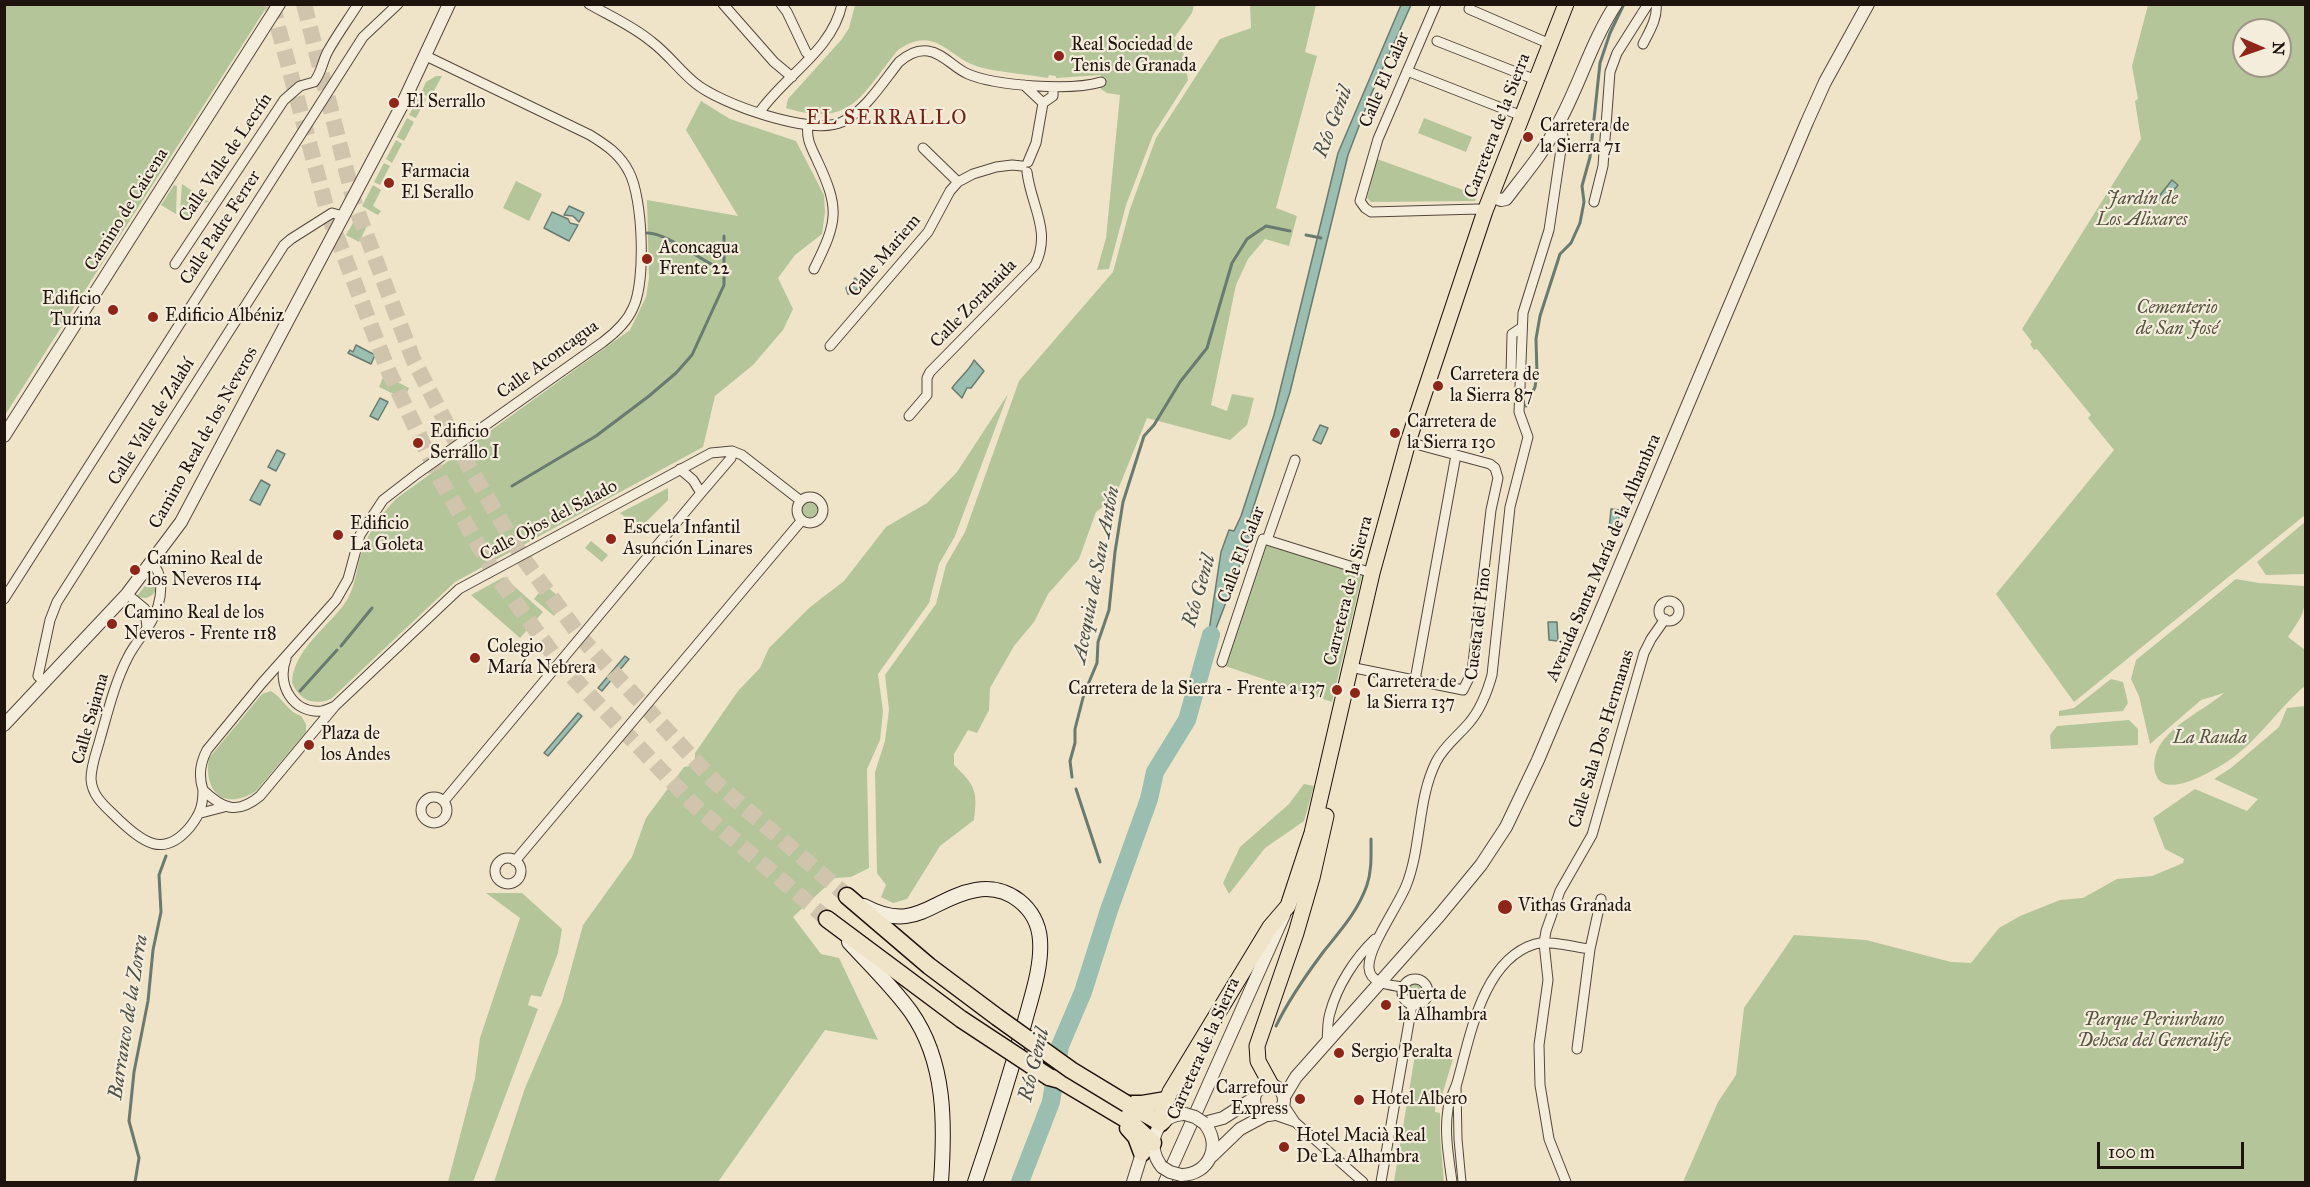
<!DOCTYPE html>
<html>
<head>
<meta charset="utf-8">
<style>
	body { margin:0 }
	#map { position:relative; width:2310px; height:1187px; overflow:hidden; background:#efe4c8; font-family:"IM FELL Great Primer",serif }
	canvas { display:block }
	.frame { position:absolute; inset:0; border:6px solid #1f130e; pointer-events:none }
	.north { position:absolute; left:2232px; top:18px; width:60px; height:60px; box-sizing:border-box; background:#f5eddb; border:2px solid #9f9689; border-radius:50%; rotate:92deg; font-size:16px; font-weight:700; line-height:24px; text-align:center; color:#1f130e }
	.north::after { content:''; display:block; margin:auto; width:21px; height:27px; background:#8f2418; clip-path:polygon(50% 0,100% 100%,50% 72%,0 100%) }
	.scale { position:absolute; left:2097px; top:1142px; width:147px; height:27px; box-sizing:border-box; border:3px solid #1f130e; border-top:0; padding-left:8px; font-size:18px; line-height:21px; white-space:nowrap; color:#1f130e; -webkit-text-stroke:4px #f5eddb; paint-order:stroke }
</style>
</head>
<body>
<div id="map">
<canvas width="2310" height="1187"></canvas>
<div class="frame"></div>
<div class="north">N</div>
<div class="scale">100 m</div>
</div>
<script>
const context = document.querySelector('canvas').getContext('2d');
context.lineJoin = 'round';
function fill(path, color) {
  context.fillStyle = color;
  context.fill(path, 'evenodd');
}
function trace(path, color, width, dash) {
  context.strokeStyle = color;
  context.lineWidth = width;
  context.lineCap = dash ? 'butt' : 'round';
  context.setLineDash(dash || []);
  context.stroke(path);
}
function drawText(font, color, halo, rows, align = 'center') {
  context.font = font + ' "IM FELL Great Primer",serif';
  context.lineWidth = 4.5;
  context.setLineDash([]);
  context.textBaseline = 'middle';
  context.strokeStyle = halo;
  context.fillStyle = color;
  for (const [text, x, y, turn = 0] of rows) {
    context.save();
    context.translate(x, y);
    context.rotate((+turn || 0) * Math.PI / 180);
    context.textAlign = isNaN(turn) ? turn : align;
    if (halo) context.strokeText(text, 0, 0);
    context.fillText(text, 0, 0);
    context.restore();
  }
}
fill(new Path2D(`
	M5,4L268,5L5,415L4,5Z
	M855,5H1194L1192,13L1174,38L1183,51L1188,80L1153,135L1126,205L1109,269L1097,270L1106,238L1120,95L1107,93L1101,89V75L1056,78V76L1049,75L1048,78C1027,74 1004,73 983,68C948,60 937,23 898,50C860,96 852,128 786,108L788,99L842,39L849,28Z
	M1250,5H1316L1305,52L1317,56L1276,208L1297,216L1289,246L1265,239L1248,259L1236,285L1211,405L1227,411L1232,394L1254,398L1247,425L1230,440L1147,418L1115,497L1096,512L1079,559L1048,594L1034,622L1014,646L990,688L989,710L977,733L968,730L954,754V765C975,785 978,791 974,820L940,846L907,899L893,903L881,897L886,885L877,873L875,772L885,741L889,710L885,675L936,604L946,565L965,532L1019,381L1113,272L1130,209L1156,138L1220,39L1251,28Z
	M2148,5H2305V515L2074,702L1996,594L2114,450L2088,418L2091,415L2037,349L2034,350L2030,344L2032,342L2022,329L2141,139L2135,101L2138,99L2132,66ZM2244,30H2280V66H2244Z
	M436,76H442L430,98L421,93L426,82Z
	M420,95L426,99L416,118L409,115Z
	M701,101L730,119L796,141L824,195L825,212L822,234L795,255L778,278L793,309L783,330L753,365L715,396L703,447L455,582L331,699C313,706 300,700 292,683C293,649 330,626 347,600C356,585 356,568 362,551C369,531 382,513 397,498L630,330L646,297L649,278L647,200L738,216L686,130Z
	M407,118L414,122L404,141L397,137Z
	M1424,118L1472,137L1466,152L1418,133Z
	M396,140L402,144L392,163L386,159Z
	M1377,159L1477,195L1475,201L1371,202L1367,198Z
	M384,163L390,166L380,185L374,182Z
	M516,181L542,194L529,221L503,208Z
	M182,184L209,202L200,203L190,218L180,211Z
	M174,185L177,186L176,214L161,205Z
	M373,185L381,190L373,206L381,211L378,215L362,206Z
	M356,218L368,224L359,242L346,235Z
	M384,375L409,388L404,399L379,387Z
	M1008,394L955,536L939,564L929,603L878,674L883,711L880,740L867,769L869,868L851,877L835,878L793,917L821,954L839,958L878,1040L825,1030L718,1182H494L525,1088L562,1002L583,925L632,857L646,818L684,767L690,766L695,758V753L738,691L760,668L769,648L809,608L844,581L886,527L927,503L957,472Z
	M668,488V500L639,529L620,513Z
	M801 510a9 9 0 1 1 18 0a9 9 0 1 1-18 0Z
	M2305,522V574L2266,575L2257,562Z
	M591,541L608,555L602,562L585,548Z
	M1266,545L1362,575L1332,702L1225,666Z
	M154,575C160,585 157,595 146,598L136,597Z
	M504,577L543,612L520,638L471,595Z
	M2236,579L2259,583L2305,586C2306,613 2302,616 2288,637L2305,650V686C2276,710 2256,745 2222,765C2208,773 2162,801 2155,772C2153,763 2155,753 2160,745C2174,723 2204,710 2224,693L2201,700L2150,744L2139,696L2131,679L2136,660Z
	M545,585L565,602L554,616L534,599Z
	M2111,679L2123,682L2128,703L2123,711L2059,716V711L2074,708Z
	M271,691C283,698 288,712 301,716L306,724V732L256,791C225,811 203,793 209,758L262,694Z
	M2305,706V1182H1683L1718,1102L1736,1075L1744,1008L1794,935L1866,940L1951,962L1971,963L1999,928L2020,916L2060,900L2083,898L2117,879L2152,876L2183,863L2184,859L2165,849L2153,818L2195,789L2247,811L2258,799L2214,779L2231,768L2279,727L2287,708Z
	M2129,720L2138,729V745L2051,749L2050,735L2057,726Z
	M1304,784L1314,786L1304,821L1265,848L1229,894L1223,883L1240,847L1289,804Z
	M486,893H522L562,929L558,953L541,997L531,995L528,1005L538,1009L473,1182H448L475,1078L480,1038L520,918Z
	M1407 992a8 8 0 1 1 16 0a8 8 0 1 1-16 0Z
	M1422,1048L1454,1055L1441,1099H1436L1435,1112L1440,1113V1137L1444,1182H1395L1394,1181L1415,1055L1421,1056Z`), '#b4c59a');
const water = new Path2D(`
	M1401,5H1411L1370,97L1348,155L1290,392L1250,518L1247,535L1251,537L1205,657L1221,552L1229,530L1234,531L1241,516L1274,415L1338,153Z
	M2172,180L2178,185L2163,204L2157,199Z
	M569,206L584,213L579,222L573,216L564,215Z
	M552,212L568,219L570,223L578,225L569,241L544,228Z
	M855,278L862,284L852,294H848L846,288Z
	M356,345L375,355L371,364L348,353L350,350L353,352Z
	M974,360L984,371L971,388H967L962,398L952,388C959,378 970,370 974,360Z
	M380,398L388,402L378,420L370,416Z
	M1320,425L1328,428L1321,444L1313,440Z
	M277,450L285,454L276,471L268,467Z
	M261,480L270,485L260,505L250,500Z
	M1611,509L1620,510L1617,531L1609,530Z
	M1548,622H1557L1558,641L1549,640Z
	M625,656L629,659L602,691L598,688Z
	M578,713L582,716L548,756L544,753Z`);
fill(water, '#9abfb1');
trace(water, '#697a70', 1.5);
trace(new Path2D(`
	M647,233C666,232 702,262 723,270
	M1306,235L1321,238
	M1526,406L1535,387L1537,374L1536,339L1540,316L1560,254L1571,243L1580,223L1584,202L1582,186L1590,157L1600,63L1610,33L1624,4
	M512,486L596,436L649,396L676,373L692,355L724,285V236
	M341,646L372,608
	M300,691L337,650
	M1072,777L1070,761L1075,743V729L1084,694L1097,663L1098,642L1109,610L1115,552L1123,502L1144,436L1154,425L1180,382L1207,348L1232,263L1247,239L1266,226L1290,231
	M1076,789L1100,862
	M1276,1026C1289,999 1306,975 1324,951C1341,930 1358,911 1367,885C1372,870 1371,854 1371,839
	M135,1182L139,1158L129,1121L134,1072L148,1001L153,950L161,912L159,875L166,856`), '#697a70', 3);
trace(new Path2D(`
	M1020,1182L1051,1102L1060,1046L1083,992L1109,910L1149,799L1155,772L1187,720L1211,635`), '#9abfb1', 18);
trace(new Path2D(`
	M272,4L328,214L388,370L441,481L495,574L561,665L696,807L827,919
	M304,4L355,205L413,359L469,467L523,558L583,640L715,782L847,896`), '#d0c5ac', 16, [16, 8]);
const pedestrian = new Path2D(`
	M1457,1087L1458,1139L1462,1182`);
const minor = new Path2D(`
	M589,4C610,16 633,26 652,42C668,54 680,71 695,83C720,104 812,136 842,122C866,110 883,82 899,62C907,55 916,49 928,51C943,53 954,68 968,74C996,86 1072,91 1101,82
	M723,4L774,62L792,77
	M781,4L787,12L806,52L811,57
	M1436,4L1378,139L1360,201L1365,208L1371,212L1478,209L1485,211
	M1469,9L1550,44
	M1437,41L1536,80
	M1643,44C1649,32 1658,18 1656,4
	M426,56L590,135C606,145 620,154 629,172C643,198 646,281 633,308C627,322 615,333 603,342L418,473L383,500L360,535L348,579L336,600L262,683L207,750C200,763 198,775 203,790C223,809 237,815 260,796L335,706L459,589L711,453L732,451L742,455L801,501
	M1407,71L1522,116
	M314,82C322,72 322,62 328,51C337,35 348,20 358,4
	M1024,85L1043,103
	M1043,103L1053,96V87
	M759,113C784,76 832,51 842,4
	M808,125C806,139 811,147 817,160C840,209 838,221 814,269
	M923,148L958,182
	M1028,162L1036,143L1043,103
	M1594,202L1603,166L1610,72L1617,53L1648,4
	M175,264L284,100L300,86L314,82
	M830,346L928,232L950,191L958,182L973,174L996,167L1012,165L1022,166
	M1511,376L1512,334L1521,328
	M909,416L927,395V378L930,372L1035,265C1052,231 1031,206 1027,172
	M680,469L693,480L701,493
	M797 510a13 13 0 1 1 26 0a13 13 0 1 1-26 0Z
	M1267,540L1372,573
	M152,563C163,574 162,592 158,606C153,625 137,639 128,657C115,682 108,711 100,739C97,751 91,765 91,779C92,797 106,807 118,819C143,842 163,859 190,827C200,814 203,806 203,790
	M127,594L145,609L147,628
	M4,599L363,37L398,4
	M1659 611a10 10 0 1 1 20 0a10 10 0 1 1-20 0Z
	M286,659C276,684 293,714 322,711C326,710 331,708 335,706
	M1222,662L1263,539L1267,540L1295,460
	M1350,667L1463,690L1472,672L1491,510L1498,478L1495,468L1490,464L1408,442
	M1415,680L1456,455
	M45,682L38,676L50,620L57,602L284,245L291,239L332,213L343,216
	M421 810a13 13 0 1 1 26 0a13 13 0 1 1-26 0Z
	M444,801L701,493L731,458L732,451
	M201,813L224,807
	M495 871a13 13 0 1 1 26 0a13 13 0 1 1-26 0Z
	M515,861L802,520
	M1402 992a13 13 0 1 1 26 0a13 13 0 1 1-26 0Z
	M1402,987C1391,985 1370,984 1369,968C1367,949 1398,906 1406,886C1422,846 1417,800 1436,762C1444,746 1457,737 1469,723C1481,709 1487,693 1492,675L1510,507L1528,437L1519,412L1523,313L1549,230L1563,136L1558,125
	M1327,1041C1328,1032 1327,1022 1330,1013C1337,986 1355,958 1375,939
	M1577,1049L1590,949L1601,899
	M1283,1104L1295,1122L1363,1182
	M1272,1114L1295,1122
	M1381,1182L1412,1005
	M1452,1182C1449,1159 1444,1133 1448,1109C1449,1100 1454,1092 1457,1083C1470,1038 1482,960 1535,944C1551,940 1573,947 1590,949
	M1566,1182L1549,1139L1540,1085L1539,1045L1548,980L1544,943L1546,931L1560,891L1592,835L1644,653L1651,639L1665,619`);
const tertiary = new Path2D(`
	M1491,196L1501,200L1506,199C1524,175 1544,152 1557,126C1579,87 1591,42 1616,4
	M4,436L279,4
	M4,725L127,594L181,522L401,107L449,4
	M1254 1100a15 15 0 1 1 30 0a15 15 0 1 1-30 0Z
	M1284,1097L1296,1077L1439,916L1481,865L1506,827L1538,760L1807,122L1825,82L1868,4
	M1212,1156L1240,1129L1268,1114
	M1162,1167C1144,1145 1156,1115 1185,1114
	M1181,1175C1209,1175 1223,1145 1204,1123L1223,1118L1254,1098
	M1133,1182L1142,1153L1147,1150
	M1165,1182L1284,915`);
const secondary = new Path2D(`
	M864,906C916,934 931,898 976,890C1008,884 1038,908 1040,940C1042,966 1032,995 1025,1021C1010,1075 993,1129 975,1182
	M849,942C870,965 893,987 911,1012C946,1062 945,1124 941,1182`);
const primary = new Path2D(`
	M1271,1085L1258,1061L1257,1046L1296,933L1312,878L1326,816
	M1164,1121L1162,1113L1170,1092L1270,927L1288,906L1312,833L1372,573L1408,442L1485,211L1566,4`);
const motorway = new Path2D(`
	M847,896L929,966L997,1017
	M827,919L961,1019
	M1049,1077L1060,1080L1129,1121L1153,1143
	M1127,1104H1142L1166,1100
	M1130,1105L1161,1123
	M1128,1128L1136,1137L1142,1153`);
trace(pedestrian, '#53473c', 9);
trace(minor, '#53473c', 11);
trace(tertiary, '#53473c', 14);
trace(secondary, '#1f130e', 16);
trace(primary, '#1f130e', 17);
trace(motorway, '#1f130e', 19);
trace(pedestrian, '#f5eddb', 7);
trace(minor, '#f5eddb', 9);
trace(tertiary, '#f5eddb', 12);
trace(secondary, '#f5eddb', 14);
trace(primary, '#efe4c8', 15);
trace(motorway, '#efe4c8', 16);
const tertiaryBridge = new Path2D(`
	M1185,1114L1195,1117L1204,1123
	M1162,1167L1170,1172L1181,1175`);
const motorwayBridge = new Path2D(`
	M997,1017L1071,1070L1127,1104
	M961,1019L1049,1077`);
trace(tertiaryBridge, '#53473c', 14, []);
trace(motorwayBridge, '#1f130e', 19, []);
trace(tertiaryBridge, '#f5eddb', 12);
trace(motorwayBridge, '#efe4c8', 16);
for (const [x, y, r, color] of [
	[1059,56,6,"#8f2418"],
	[394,103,6,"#8f2418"],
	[1528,137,6,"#8f2418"],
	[389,183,6,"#8f2418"],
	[647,259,6,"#8f2418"],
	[113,310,6,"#8f2418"],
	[153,317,6,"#8f2418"],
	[1438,386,6,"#8f2418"],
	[1395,433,6,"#8f2418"],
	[418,443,6,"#8f2418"],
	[338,535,6,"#8f2418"],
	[611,539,6,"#8f2418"],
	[135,570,6,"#8f2418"],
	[112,624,6,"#8f2418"],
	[475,658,6,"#8f2418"],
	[1337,690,6,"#8f2418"],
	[1355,693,6,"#8f2418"],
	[309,745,6,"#8f2418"],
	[1505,907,8,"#8f2418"],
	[1386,1005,6,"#8f2418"],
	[1339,1053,6,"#8f2418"],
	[1300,1099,6,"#8f2418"],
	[1359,1100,6,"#8f2418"],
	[1284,1147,6,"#8f2418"]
]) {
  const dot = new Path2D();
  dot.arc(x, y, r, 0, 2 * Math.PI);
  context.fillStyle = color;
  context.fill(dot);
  trace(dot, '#f5eddb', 2);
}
drawText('18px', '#1f130e', '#f5eddb', [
	["Real Sociedad de",1071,46],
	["Tenis de Granada",1071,67],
	["El Serrallo",406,103],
	["Carretera de",1540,127],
	["la Sierra 71",1540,148],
	["Farmacia",401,173],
	["El Serallo",401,194],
	["Aconcagua",659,249],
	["Frente 22",659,270],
	["Edificio",101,300,"right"],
	["Turina",101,321,"right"],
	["Edificio Albéniz",165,317],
	["Carretera de",1450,376],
	["la Sierra 87",1450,397],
	["Carretera de",1407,423],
	["la Sierra 130",1407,444],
	["Edificio",430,433],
	["Serrallo I",430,454],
	["Edificio",350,525],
	["La Goleta",350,546],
	["Escuela Infantil",623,529],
	["Asunción Linares",623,550],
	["Camino Real de",147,560],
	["los Neveros 114",147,581],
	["Camino Real de los",124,614],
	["Neveros - Frente 118",124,635],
	["Colegio",487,648],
	["María Nebrera",487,669],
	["Carretera de",1367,683],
	["la Sierra 137",1367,704],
	["Carretera de la Sierra - Frente a 137",1325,690,"right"],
	["Plaza de",321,735],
	["los Andes",321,756],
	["Vithas Granada",1518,907],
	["Puerta de",1398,995],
	["la Alhambra",1398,1016],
	["Sergio Peralta",1351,1053],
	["Carrefour",1288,1089,"right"],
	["Express",1288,1110,"right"],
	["Hotel Albero",1371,1100],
	["Hotel Macià Real",1296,1137],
	["De La Alhambra",1296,1158]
], 'left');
drawText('18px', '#1f130e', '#f5eddb', [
	["Calle El Calar",1385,80,-67],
	["Carretera de la Sierra",1498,126,-69],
	["Calle Valle de Lecrín",226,158,-56],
	["Camino de Caicena",127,210,-58],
	["Calle Padre Ferrer",221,228,-57],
	["Calle Mariem",885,256,-50],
	["Calle Zorahaida",974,304,-46],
	["Calle Aconcagua",548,360,-36],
	["Calle Valle de Zalabí",152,422,-58],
	["Camino Real de los Neveros",204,438,-61],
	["Calle Ojos del Salado",549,521,-28],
	["Calle El Calar",1242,555,-69],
	["Avenida Santa María de la Alhambra",1604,558,-67],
	["Carretera de la Sierra",1349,591,-76],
	["Cuesta del Pino",1479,624,-83],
	["Calle Sajama",91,719,-74],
	["Calle Sala Dos Hermanas",1602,739,-73],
	["Carretera de la Sierra",1204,1049,-66]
]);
drawText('italic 18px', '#53513f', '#f5eddb', [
	["Jardín de",2142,200],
	["Los Alixares",2142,221],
	["Cementerio",2177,309],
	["de San José",2177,330],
	["La Rauda",2210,739],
	["Parque Periurbano",2154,1021],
	["Dehesa del Generalife",2154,1042]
]);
context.letterSpacing = '1.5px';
drawText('20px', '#7a1f14', '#f5eddb', [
	["EL SERRALLO",887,119]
]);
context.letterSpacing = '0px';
drawText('italic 20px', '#4a4f47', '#f5eddb', [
	["Río Genil",1334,122,-69],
	["Acequia de San Antón",1097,575,-79],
	["Río Genil",1200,591,-74],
	["Barranco de la Zorra",129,1017,-81],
	["Río Genil",1035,1065,-76]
]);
</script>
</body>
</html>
